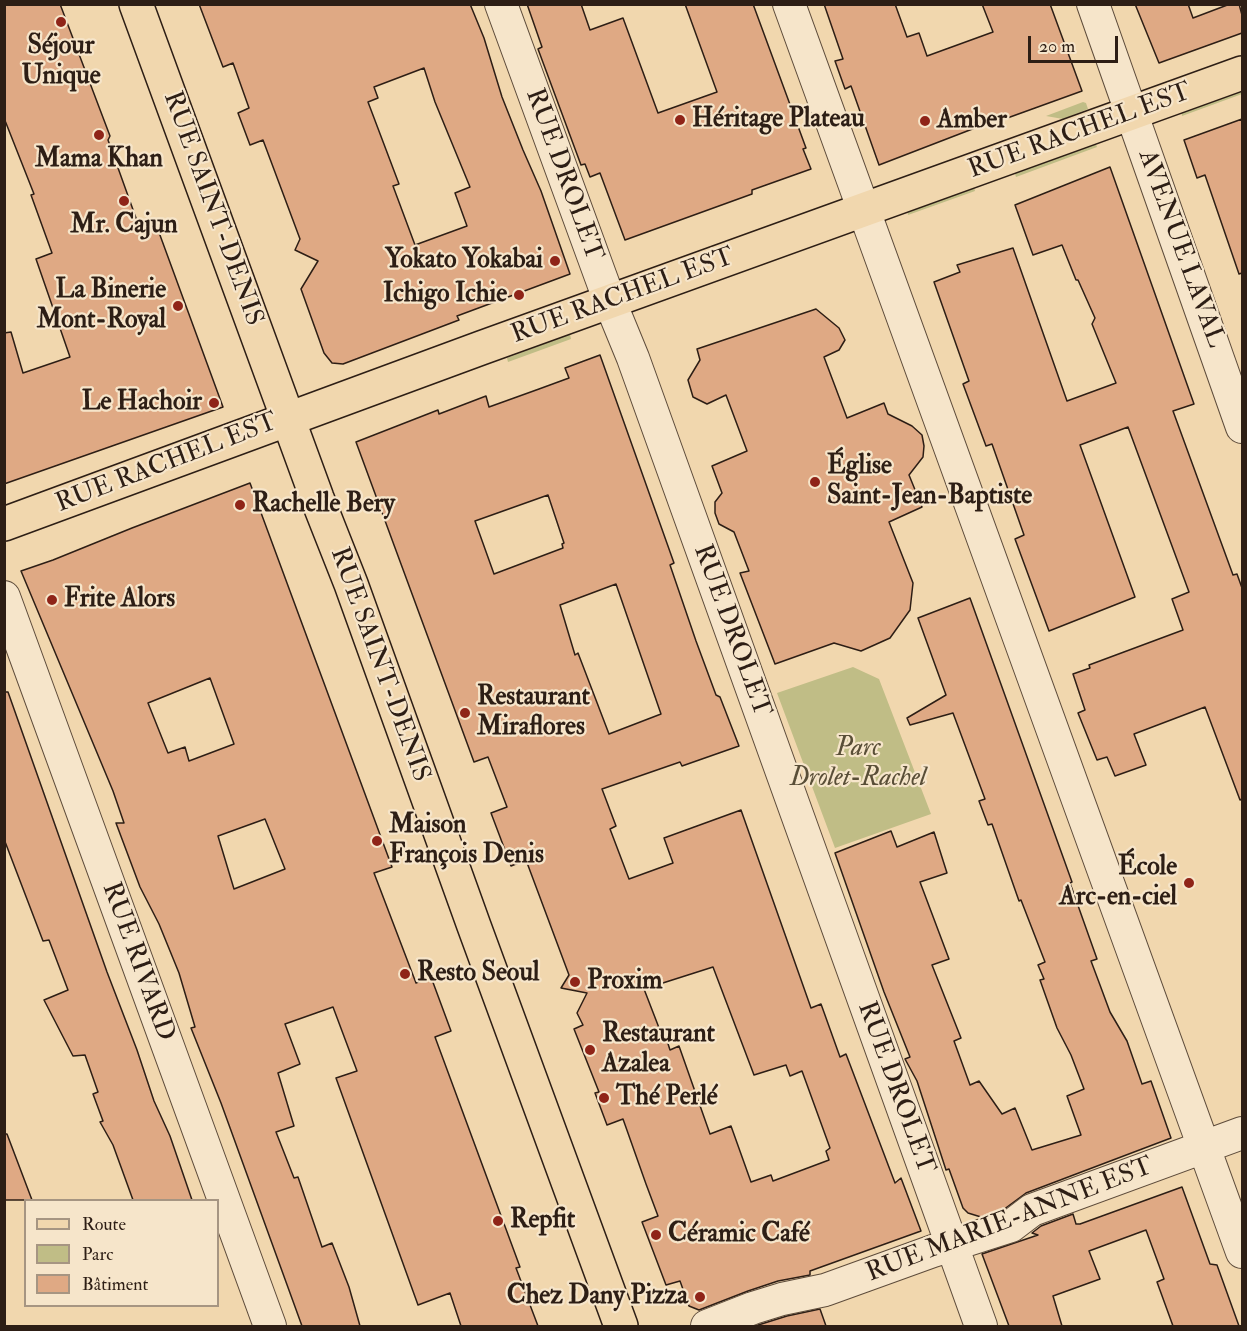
<!DOCTYPE html>
<html>
<head>
<meta charset="utf-8">
<style>
	body { margin:0 }
	#map { position:relative; width:1247px; height:1331px; overflow:hidden; background:#f1d7ae; font-family:"IM FELL Double Pica",serif }
	canvas { display:block }
	.frame { position:absolute; inset:0; border:6px solid #2d1e15; pointer-events:none }
	.legend { position:absolute; left:24px; top:1199px; width:195px; height:108px; box-sizing:border-box; background:#f6e5ca; border:2px solid #a69582; margin:0; padding:8px 10px; list-style:none; font-size:18px; color:#2d1e15 }
	.legend li { display:flex; align-items:center; gap:12px; height:30px }
	.legend b { width:30px; border:2px solid #a69582 }
	.scale { position:absolute; left:1028px; top:36px; width:90px; height:27px; box-sizing:border-box; border:3px solid #2d1e15; border-top:0; padding-left:8px; font-size:18px; line-height:21px; white-space:nowrap; color:#2d1e15; -webkit-text-stroke:4px #f6e5ca; paint-order:stroke }
</style>
</head>
<body>
<div id="map">
<canvas width="1247" height="1331"></canvas>
<div class="frame"></div>
<ul class="legend">
<li><b style="height:8px;background:#f1d7ae"></b>Route</li>
<li><b style="height:16px;background:#c0bd86"></b>Parc</li>
<li><b style="height:16px;background:#dfa984"></b>Bâtiment</li>
</ul>
<div class="scale">20 m</div>
</div>
<script>
const context = document.querySelector('canvas').getContext('2d');
context.lineJoin = 'round';
function fill(path, color) {
  context.fillStyle = color;
  context.fill(path, 'evenodd');
}
function trace(path, color, width, dash) {
  context.strokeStyle = color;
  context.lineWidth = width;
  context.lineCap = dash ? 'butt' : 'round';
  context.setLineDash(dash || []);
  context.stroke(path);
}
function drawText(font, color, halo, rows, align = 'center') {
  context.font = font + ' "IM FELL Double Pica",serif';
  context.lineWidth = 4.5;
  context.setLineDash([]);
  context.textBaseline = 'middle';
  context.strokeStyle = halo;
  context.fillStyle = color;
  for (const [text, x, y, turn = 0] of rows) {
    context.save();
    context.translate(x, y);
    context.rotate((+turn || 0) * Math.PI / 180);
    context.textAlign = isNaN(turn) ? turn : align;
    if (halo) context.strokeText(text, 0, 0);
    context.fillText(text, 0, 0);
    context.restore();
  }
}
fill(new Path2D(`
	M1242,88V94L1182,116L1181,111Z
	M1083,102L1086,103L1088,109L1063,119L1046,116Z
	M1095,142L1097,147L1016,177L1014,171Z
	M974,187L975,191L908,215L907,210Z
	M570,334L571,339L508,362L507,358Z
	M853,667L879,679L931,814L835,848L777,693Z`), '#c0bd86');
const building = new Path2D(`
	M4,4H60L110,136L108,140L141,232L157,227L223,407L4,484V333L11,332L23,373L70,357L36,259L52,253L31,195L34,194L4,118Z
	M199,4H470L484,38L502,97L523,150L541,191L570,274L457,316L459,320L343,364L332,363L324,353L301,289L318,261L295,250L300,239L263,140L250,145L238,113L249,108L233,63L223,67ZM424,68L435,102L470,187L455,193L467,226L415,245L393,186L399,184L368,102L378,98L374,87Z
	M527,4H581L590,30L623,18L658,113L717,92L685,4H753L806,148L803,149L811,169L752,190V194L625,240L600,173L590,177L585,164L581,165L538,49L542,47Z
	M824,4H895L907,37L919,33L927,56L993,32L982,4H1050L1082,91L988,125V123L879,165L851,86L845,89L835,61L843,59Z
	M1135,4H1188L1193,18L1230,4H1239L1242,15V33L1159,63Z
	M1242,119V273L1239,274L1205,175L1197,178L1184,140Z
	M1110,167L1194,404L1173,411L1233,575L1237,574L1242,588V799L1240,800L1205,707L1134,734L1146,765L1115,776L1107,757L1097,760L1078,713L1085,710L1073,674L1090,668L1089,665L1183,630L1172,599L1189,592L1128,427L1080,445L1135,597L1049,631L1015,539L1024,535L992,444L986,446L963,384L969,381L934,282L960,272L957,265L1013,248L1067,401L1116,383L1092,324L1095,318L1078,280H1076L1062,245L1033,255L1015,205Z
	M816,309L839,328L845,340L839,350L824,357L847,418L884,403L888,414L912,426L922,435L924,446L923,457L909,475L922,507L889,522L913,583L910,610L890,638L861,651L834,643L775,664L740,573L749,571L734,532L719,524L715,513V502L722,493L712,466L747,451L726,395L707,404L693,397L688,380L700,360L697,349Z
	M600,355L674,563L670,565L696,641L716,695L720,697L739,746L682,766L680,762L602,789L616,826L610,829L629,879L673,863L664,838L741,810L811,1008L821,1004L840,1057L846,1054L895,1183L901,1178L921,1231L810,1271V1275L778,1281L748,1291L699,1310L689,1306L680,1281L666,1285L642,1222L658,1216L646,1184L623,1119L607,1125L595,1093L599,1092L574,1029L583,1025L577,1013L587,993L561,988L569,975L526,860L511,866L491,813L507,807L488,757L474,762L356,442L438,410L439,414L486,396L489,407L539,389L569,378L565,368ZM548,495L564,543L562,544L563,548L494,574L475,521ZM616,584L661,714L609,734L578,653L575,655L560,605ZM713,967L754,1075L786,1065L790,1076L802,1071L830,1148L826,1151L829,1160L773,1181L771,1175L751,1182L731,1126L710,1134L679,1046L670,1050L664,1031L661,1033L644,989Z
	M250,483L392,867L374,873L416,983L431,977L451,1031L435,1037L520,1267L516,1268L538,1326H461L450,1293L418,1305L336,1078L357,1071L333,1007L285,1024L300,1064L278,1073L294,1126L276,1132L294,1178L298,1177L322,1247L332,1243L349,1287L360,1326H302L221,1103L191,1028L195,1027L179,973L159,924L140,887L116,823H124L113,791L21,571L53,560L132,528ZM210,678L234,744L189,761L185,747L168,753L148,703ZM265,819L285,869L234,889L218,836Z
	M970,598L1072,882L1070,883L1097,959L1091,961L1100,985L1110,1012L1127,1041L1142,1084L1151,1081L1171,1138L1026,1193L1003,1210L981,1217L968,1213L963,1208L949,1169L946,1170L917,1081L905,1059L910,1057L884,992L835,853L891,831L897,847L934,832L947,873L920,882L949,959L932,965L961,1038L954,1041L970,1085L979,1081L1002,1114L1015,1108L1032,1150L1081,1135L1067,1096L1084,1089L1071,1055L1057,1028L1040,980L1044,979L1038,965L1045,962L1021,900L1019,901L992,824L988,825L979,801L985,799L953,713L910,725L907,718L946,695L918,618Z
	M4,692H8L107,972L137,1050L154,1101L170,1136L192,1200H133L113,1145L100,1122L103,1121L93,1094L98,1092L85,1055L73,1056L44,1000L68,990L49,940L43,941L4,839Z
	M4,1134H7L32,1200H4Z
	M1182,1187L1210,1264L1217,1265L1239,1326H1173L1157,1282L1164,1279L1146,1230L1089,1251L1100,1279L1053,1296L1062,1326H1009L982,1254L1038,1235L1032,1233L1041,1226L1073,1214L1076,1224H1080Z
	M820,1309L826,1326H755L787,1316Z`);
fill(building, '#dfa984');
trace(building, '#2d1e15', 1.5);
const minor = new Path2D(`
	M501,4L610,302L633,358L981,1326
	M789,4L1242,1252
	M1093,4L1242,427
	M4,597L270,1326
	M707,1326L753,1308L782,1299L825,1290L933,1251L1011,1226L1032,1210L1242,1133`);
const major = new Path2D(`
	M136,4L317,498L351,584L474,926L621,1326
	M4,524L481,348L1242,73`);
trace(minor, '#5e4c3b', 34);
trace(major, '#2d1e15', 36);
trace(minor, '#f6e5ca', 32);
trace(major, '#f1d7ae', 33);
for (const [x, y, r, color] of [
	[61,22,6,"#8f2418"],
	[680,120,6,"#8f2418"],
	[925,121,6,"#8f2418"],
	[99,135,6,"#8f2418"],
	[124,201,6,"#8f2418"],
	[555,261,6,"#8f2418"],
	[519,295,6,"#8f2418"],
	[178,306,6,"#8f2418"],
	[214,403,6,"#8f2418"],
	[815,482,6,"#8f2418"],
	[240,505,6,"#8f2418"],
	[52,600,6,"#8f2418"],
	[465,713,6,"#8f2418"],
	[377,841,6,"#8f2418"],
	[1189,883,6,"#8f2418"],
	[405,974,6,"#8f2418"],
	[575,982,6,"#8f2418"],
	[590,1050,6,"#8f2418"],
	[604,1098,6,"#8f2418"],
	[498,1221,6,"#8f2418"],
	[656,1235,6,"#8f2418"],
	[700,1297,6,"#8f2418"]
]) {
  const dot = new Path2D();
  dot.arc(x, y, r, 0, 2 * Math.PI);
  context.fillStyle = color;
  context.fill(dot);
  trace(dot, '#f6e5ca', 2);
}
drawText('bold 26px', '#2d1e15', '#f6e5ca', [
	["Séjour",61,47,"center"],
	["Unique",61,77,"center"],
	["Héritage Plateau",692,120],
	["Amber",937,121],
	["Mama Khan",99,160,"center"],
	["Mr. Cajun",124,226,"center"],
	["Yokato Yokabai",543,261,"right"],
	["La Binerie",166,291,"right"],
	["Mont-Royal",166,321,"right"],
	["Ichigo Ichie",507,295,"right"],
	["Le Hachoir",202,403,"right"],
	["Église",827,467],
	["Saint-Jean-Baptiste",827,497],
	["Rachelle Bery",252,505],
	["Frite Alors",64,600],
	["Restaurant",477,698],
	["Miraflores",477,728],
	["Maison",389,826],
	["François Denis",389,856],
	["École",1177,868,"right"],
	["Arc-en-ciel",1177,898,"right"],
	["Resto Seoul",417,974],
	["Proxim",587,982],
	["Restaurant",602,1035],
	["Azalea",602,1065],
	["Thé Perlé",616,1098],
	["Repfit",510,1221],
	["Céramic Café",668,1235],
	["Chez Dany Pizza",688,1297,"right"]
], 'left');
drawText('26px', '#2d1e15', '#f6e5ca', [
	["RUE RACHEL EST",1080,132,-20],
	["RUE DROLET",563,175,70],
	["RUE SAINT-DENIS",212,209,70],
	["AVENUE LAVAL",1180,249,70],
	["RUE RACHEL EST",623,297,-20],
	["RUE RACHEL EST",167,464,-21],
	["RUE DROLET",731,631,70],
	["RUE SAINT-DENIS",379,665,70],
	["RUE RIVARD",137,962,70],
	["RUE DROLET",895,1088,70],
	["RUE MARIE-ANNE EST",1010,1221,-21]
]);
drawText('italic 26px', '#594e37', '#f6e5ca', [
	["Parc",858,749],
	["Drolet-Rachel",858,779]
]);
</script>
</body>
</html>
